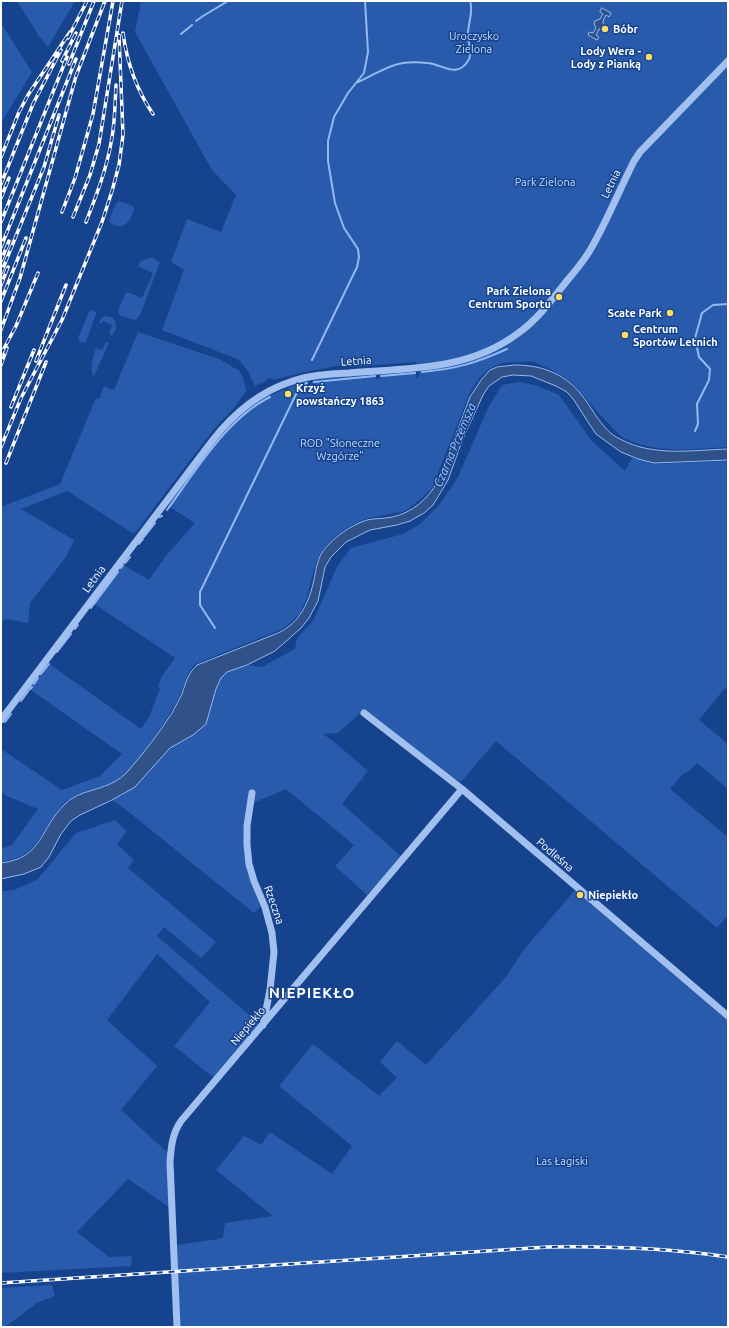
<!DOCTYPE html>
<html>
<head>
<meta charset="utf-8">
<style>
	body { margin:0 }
	#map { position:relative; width:729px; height:1328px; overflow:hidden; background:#16438d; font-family:Ubuntu,sans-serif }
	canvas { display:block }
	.frame { position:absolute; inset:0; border:2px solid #fff; pointer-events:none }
</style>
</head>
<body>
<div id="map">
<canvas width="729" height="1328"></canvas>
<div class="frame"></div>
</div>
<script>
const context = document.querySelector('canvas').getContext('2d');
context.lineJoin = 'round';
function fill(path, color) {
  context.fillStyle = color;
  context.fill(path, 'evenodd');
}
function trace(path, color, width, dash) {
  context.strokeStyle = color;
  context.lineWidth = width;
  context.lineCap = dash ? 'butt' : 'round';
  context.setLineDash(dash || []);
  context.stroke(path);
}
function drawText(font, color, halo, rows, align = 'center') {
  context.font = font + ' Ubuntu,sans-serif';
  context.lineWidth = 3;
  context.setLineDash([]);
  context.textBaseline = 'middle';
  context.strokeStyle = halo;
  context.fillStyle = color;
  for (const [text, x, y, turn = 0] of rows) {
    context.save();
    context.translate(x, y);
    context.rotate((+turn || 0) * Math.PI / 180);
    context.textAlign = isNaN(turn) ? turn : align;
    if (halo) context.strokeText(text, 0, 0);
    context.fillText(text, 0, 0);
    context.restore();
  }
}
fill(new Path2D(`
	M17,1H75L48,47L39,36Z
	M141,1H728V447C695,449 657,454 626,439C619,436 613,428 608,423C587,402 574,378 545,367C541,365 537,363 534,362C528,361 521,362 515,362C490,363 481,373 469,395L436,478L432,488L425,495L406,511L368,518L350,526L337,535L323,549L316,563L306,600L300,613L288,625L280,630L195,664C186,674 184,687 178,699C164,725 147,750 127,772C113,787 91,788 73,798C70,799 67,800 65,802C62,805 60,809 57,812C38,837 37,856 1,862V849L12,845L38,809L7,796L1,792V749L62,790L100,776L122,754L28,688L48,663L141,729L149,717L160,688L158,686L162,676L175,658L93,603L122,564L149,580L168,553L195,523L167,505L219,436L248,407L270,394L271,395L285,389L288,394H289L287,388L296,385L295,383L307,380L308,385H311L313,379L375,374L376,379L380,378L381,373L416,371V377L418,378L420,372H418L416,362L363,366L353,365L336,366L305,372L273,380L272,378L266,379V381L255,386L248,371L241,363L240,360L162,330L184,270L171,262L187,219L221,232L236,195L212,170L135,32Z
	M1,23L32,72L1,123Z
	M119,201L133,206L134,209C131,222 121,234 109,221L115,205Z
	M149,258H153L160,262L140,315L138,318L134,320L119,315L118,310L125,294L127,292L142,298L153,273L138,266L141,261Z
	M92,310L96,312V314L86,342L82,343L80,342L78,338L89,312Z
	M105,316L111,317L115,320L116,328L112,336L109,334L112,325L103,321L101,324L99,323L101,319Z
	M138,332L219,359L236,369H238L243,377L246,391L234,408L214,429L134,534L67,491L21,509L74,540L66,557L30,603L28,623L5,619L1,622V507L60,484L96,398L99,399L104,386L114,390Z
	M106,342L109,343L93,378C90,366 92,359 96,348L102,350Z
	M521,382L538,386L559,395L592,441L625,471L632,458L655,464L728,461V690L725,688L699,720L728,744V789L697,763L688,772L683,774L670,789L728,837V915L717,928L496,741L461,782L447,775L364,710L338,733L323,734L333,741L368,771L342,804L402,857L367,895L335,866L354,845L286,789L248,805L243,830L246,857L261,906L254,913L125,809L112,800L124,794L147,775L162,755L170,748L193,735L213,697L216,689L221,678L227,672L247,665L262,667L295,649L297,638L313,621L338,565L351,548L403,534L420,524L440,504L458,477L488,408L502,385Z
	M115,820L127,831L117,844L134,860L128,868L216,942L201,958L164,927L157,936L261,1025L214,1078L174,1046L210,1002L157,954L107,1020L157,1066L121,1110L168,1153L169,1207L128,1179L77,1232L109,1257L132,1256L131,1266L1,1273V891L14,890L38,879L76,833Z
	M575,890L728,1021V1327H180L177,1245L218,1239L223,1237L225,1223L273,1216L216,1170L244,1136L261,1145L270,1132L332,1174L352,1146L279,1086L313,1044L379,1096L397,1078L380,1062L397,1041L426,1065L506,977L522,952Z
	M52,1285L55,1296L37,1303L5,1327H1V1288Z`), '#285bac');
const water = new Path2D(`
	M602,8L611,13L609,17L606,15L603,21L604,27L602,29H599L596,35L599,37L597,40L588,35L589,32L593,33L596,28L594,24L595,21L600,19L603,14L600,12Z
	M515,365C541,365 563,373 580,393C586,400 591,408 596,416C603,425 609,434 620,439C653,457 692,450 728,449V460L654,463L638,459L621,452L596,434L588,422L574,400L567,392L556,386L531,376L513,375L502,377L489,386L483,395L462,441L448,480L433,505L424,513L410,521L397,525L370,530L346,542L331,557L325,567L318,601L309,618L301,628L275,651L247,665L227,672L221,678L216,689L206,724L193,735L170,748L135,787L112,800L80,815L71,821L61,834L49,857L41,867L24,874L1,879V863C43,858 40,828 65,804C82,787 110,792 128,771C144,753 159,733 172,713C175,707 179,700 182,694C186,682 187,675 197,665L278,633C300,623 309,602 314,580C316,570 317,560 323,551C334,537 351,525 367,520C375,518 384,519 392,517C412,513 428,499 438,481L470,397L481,380L490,370L497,367Z`);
fill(water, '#315289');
trace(water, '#93b9f2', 1);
trace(new Path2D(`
	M196,21L203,16L228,1
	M181,34L192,25
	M358,82C372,76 388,65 403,63C410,62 419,62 427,63C443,64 456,79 468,61C473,54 468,42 468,34C468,23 474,11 470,1
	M312,360L357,267L359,257L358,249L344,228L335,203L328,161V141L334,117L348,93L364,73L368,52L365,1
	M422,372C456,369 476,363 507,349
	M381,376L415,373
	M314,382L375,376
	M695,431L698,424L697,404L709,380L710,369L699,357L695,338L702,313L713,305L728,304
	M167,510C195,472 227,418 270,397
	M159,517L162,516
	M144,537L155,523
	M139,544L143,539
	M125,563L130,557
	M121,568L123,565
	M94,604L118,572
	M91,608L93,605
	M215,628L200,605V592L300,386L307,383
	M75,629L78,625
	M57,652L71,634
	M41,674L49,664
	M34,684L38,678
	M30,689L32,687
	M21,701L29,690
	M5,722L11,714`), '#93b9f2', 2);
trace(new Path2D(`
	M364,713L462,789L728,1016
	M1,720L212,441C233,414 257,393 290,382C309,375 329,374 349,373C408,368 467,371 517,334C537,320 551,301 566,282C576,270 586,259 593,245C608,218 620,189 634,161L640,152L728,61
	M252,793L247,826V845L249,864L254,881L265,907L272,933L274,952L270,990L263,1025
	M177,1327L170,1162C171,1148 172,1134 181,1121L462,789`), '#a1bfef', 7);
const rail = new Path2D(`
	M123,33C127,63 136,89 153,114
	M68,38L87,1
	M62,61L76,33
	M69,64L94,1
	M1,157L19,112L28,95L70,32
	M1,184L33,104L61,50
	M1,198L9,178
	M62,212L75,178L93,114L113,1
	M73,217L90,175L99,144L122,1
	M1,222L67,57
	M86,222C96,196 106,171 111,143C115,124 115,104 116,85
	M1,247L76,59
	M1,261L9,241
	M1,273L44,167L59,115
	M1,285L8,267
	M1,301L26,238
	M1,330L20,278L76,76L105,1
	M1,354L16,326L38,273
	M36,361L66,285
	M1,365L7,348
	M11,407L34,350
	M1,447L21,398L62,320L102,222L112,191L119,165L123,135L119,35
	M6,463L46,362
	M1,1283L548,1247C608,1246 668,1248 728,1257`);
trace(rail, '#fff', 3.5);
trace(rail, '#16438d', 2, [6]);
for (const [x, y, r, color] of [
	[605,29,4,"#ffdb5f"],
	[649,57,4,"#ffdb5f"],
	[559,297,4,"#ffdb5f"],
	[670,313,4,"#ffdb5f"],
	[625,335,4,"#ffdb5f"],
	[288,394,4,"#ffdb5f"],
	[580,895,4,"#ffdb5f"]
]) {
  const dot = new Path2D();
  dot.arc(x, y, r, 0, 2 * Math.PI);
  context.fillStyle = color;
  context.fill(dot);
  trace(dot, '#16438d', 1.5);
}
drawText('bold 11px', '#fff', '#16438d', [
	["Bóbr",613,29],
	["Lody Wera -",641,51,"right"],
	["Lody z Pianką",641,64,"right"],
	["Park Zielona",551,291,"right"],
	["Centrum Sportu",551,304,"right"],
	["Scate Park",662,313,"right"],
	["Centrum",633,329],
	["Sportów Letnich",633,342],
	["Krzyż",296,388],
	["powstańczy 1863",296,401],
	["Niepiekło",588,895]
], 'left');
drawText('11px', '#c7dcfb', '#16438d', [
	["Uroczysko",474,36],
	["Zielona",474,49],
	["Park Zielona",545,182],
	["ROD \"Słoneczne",340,443],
	["Wzgórze\"",340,456],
	["Las Łagiski",562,1161]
]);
drawText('11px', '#fff', '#16438d', [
	["Letnia",611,184,-64],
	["Letnia",356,361,-4],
	["Letnia",94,579,-53],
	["Podleśna",555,855,41],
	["Rzeczna",274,905,71],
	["Niepiekło",248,1026,-50]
]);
drawText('italic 12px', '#adcaf7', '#16438d', [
	["Czarna Przemsza",455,445,-67]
]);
context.letterSpacing = '1px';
drawText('bold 15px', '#fff', '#16438d', [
	["NIEPIEKŁO",312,993]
]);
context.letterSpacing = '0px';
</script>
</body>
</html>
